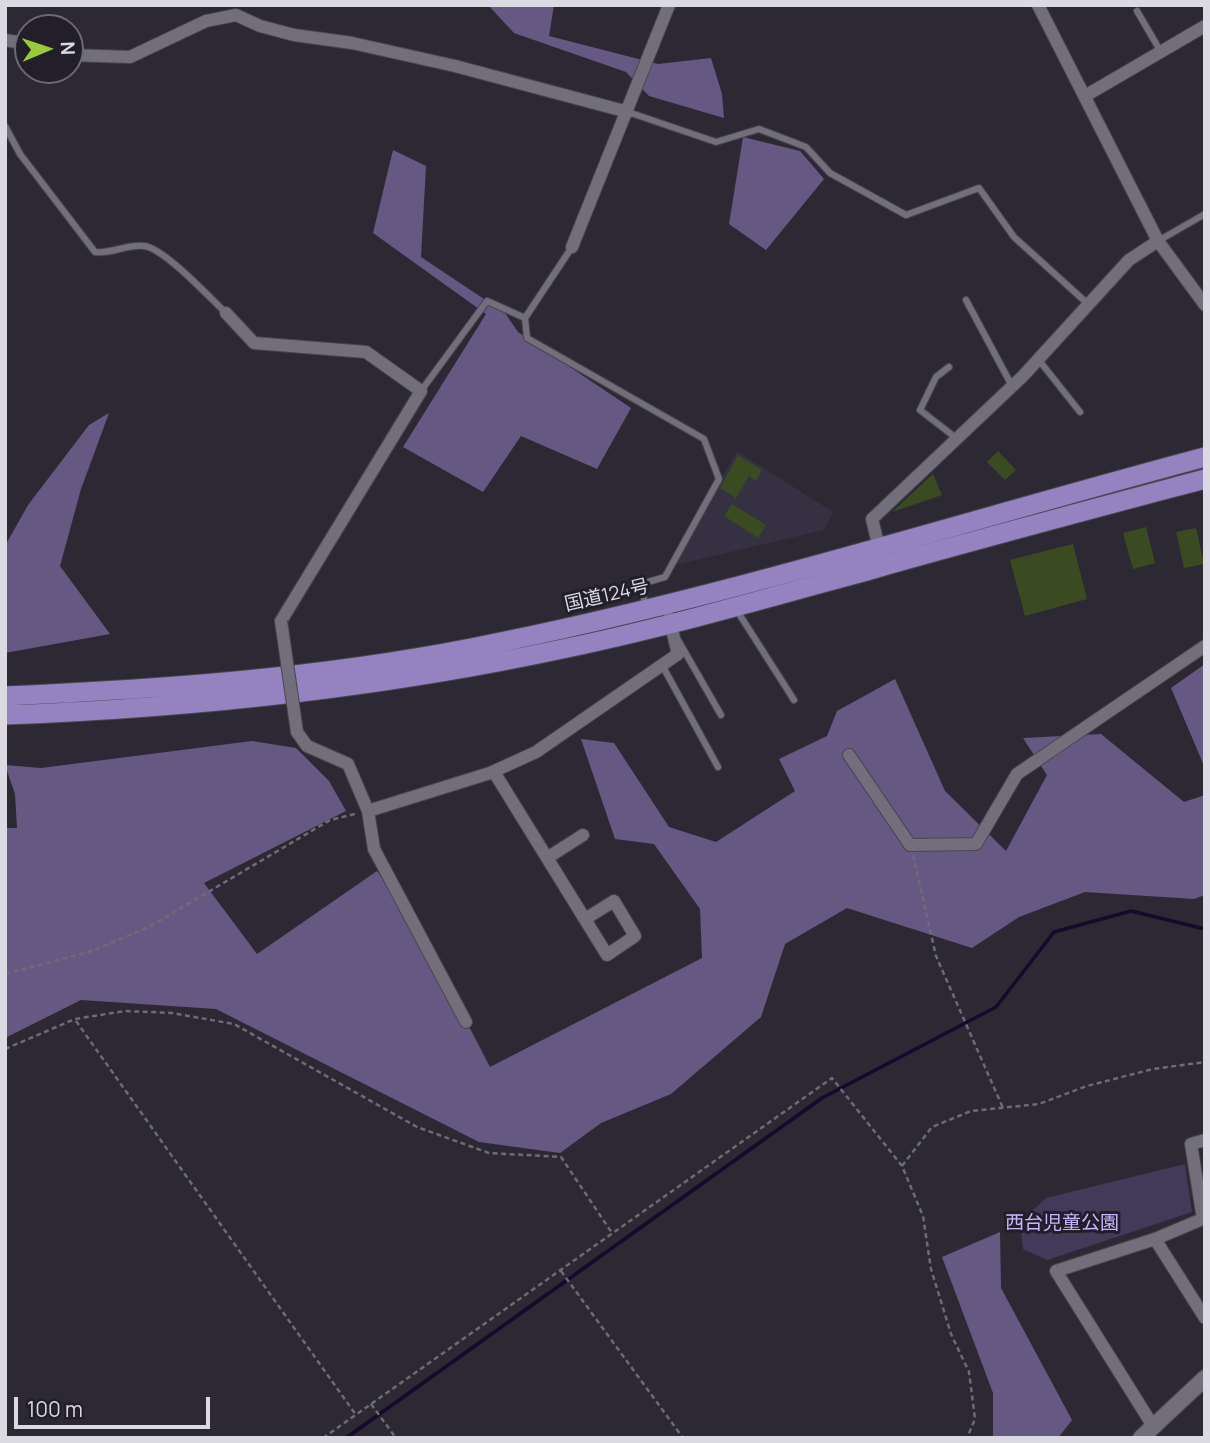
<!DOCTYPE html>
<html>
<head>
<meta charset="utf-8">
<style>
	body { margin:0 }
	#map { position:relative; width:1210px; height:1443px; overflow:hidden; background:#2c2935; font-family:Manrope,sans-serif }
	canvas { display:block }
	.frame { position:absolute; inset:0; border:7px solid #dbd9e1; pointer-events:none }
	.north { position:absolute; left:14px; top:14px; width:70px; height:70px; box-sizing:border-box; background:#221f2b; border:2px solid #6c6974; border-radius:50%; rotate:88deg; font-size:19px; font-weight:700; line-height:28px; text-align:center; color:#dbd9e1 }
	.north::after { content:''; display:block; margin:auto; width:24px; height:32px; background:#98cb37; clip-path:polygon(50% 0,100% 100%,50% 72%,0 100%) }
	.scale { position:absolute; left:14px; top:1397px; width:196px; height:32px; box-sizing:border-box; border:4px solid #dbd9e1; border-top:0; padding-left:9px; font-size:21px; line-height:24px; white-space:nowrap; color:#dbd9e1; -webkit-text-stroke:5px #221f2b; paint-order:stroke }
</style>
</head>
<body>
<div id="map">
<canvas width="1210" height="1443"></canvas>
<div class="frame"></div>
<div class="north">N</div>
<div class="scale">100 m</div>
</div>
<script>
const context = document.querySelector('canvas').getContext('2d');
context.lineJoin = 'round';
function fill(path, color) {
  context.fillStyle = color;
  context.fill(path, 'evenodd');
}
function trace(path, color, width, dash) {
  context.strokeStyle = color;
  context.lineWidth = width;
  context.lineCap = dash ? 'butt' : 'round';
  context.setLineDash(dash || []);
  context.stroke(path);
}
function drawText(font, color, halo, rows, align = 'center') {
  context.font = font + ' Manrope,"Noto Sans JP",sans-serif';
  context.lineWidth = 6;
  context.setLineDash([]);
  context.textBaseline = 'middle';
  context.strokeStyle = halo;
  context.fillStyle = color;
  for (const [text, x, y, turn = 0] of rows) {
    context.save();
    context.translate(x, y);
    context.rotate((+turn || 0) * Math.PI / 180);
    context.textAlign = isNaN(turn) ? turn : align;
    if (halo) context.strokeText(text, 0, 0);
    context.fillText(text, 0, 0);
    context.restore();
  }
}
fill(new Path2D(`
	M737,451L833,512L824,530L671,566Z`), '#353042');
fill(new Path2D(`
	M1185,1164L1192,1212L1047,1260L1023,1249L1020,1222L1046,1198Z`), '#433a5a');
fill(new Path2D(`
	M488,5H554L549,36L658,64L711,58L722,94L724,118L649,96L626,72L514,33Z
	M743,137L800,151L824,179L766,250L729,224Z
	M393,150L426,166L421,257L505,313L518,332L631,408L597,469L521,436L483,492L403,447L486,314L373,233Z
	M109,413L81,489L60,566L110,634L5,653V546L28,505L89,425Z
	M1205,664V768L1171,688Z
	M895,679L945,791L1006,851L1047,775L1023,738L1101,734L1184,802L1205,795V895L1194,899L1085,892L1019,917L972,948L847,908L785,944L761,1017L671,1094L601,1123L560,1153L479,1142L216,1009L81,1000L5,1038V828H17L15,794L5,765L41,768L252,741L296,748L329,781L346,811L204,883L257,954L377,871L421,934L490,1067L702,958L700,909L654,844L615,839L581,739L614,743L669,827L716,842L795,791L779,759L827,736L837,711Z
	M1000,1232L1001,1288L1072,1420L1058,1438H993V1393L942,1257Z`), '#655984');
trace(new Path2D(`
	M346,1438L822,1098L996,1007L1054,932L1131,911L1205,929`), '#16092c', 3.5);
fill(new Path2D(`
	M998,451L1016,470L1005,480L987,462Z
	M738,455L762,470L756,481L749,476L736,498L720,488Z
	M933,474L942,495L892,512Z
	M732,504L766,525L758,538L724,516Z
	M1146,527L1155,563L1133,569L1123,533Z
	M1196,528L1204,564L1184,568L1176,532Z
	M1073,544L1087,599L1025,616L1010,560Z`), '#3b4b21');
const service = new Path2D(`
	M1137,11L1161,52
	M628,112L716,142L759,129L806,147L830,173L906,215L979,188L1014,237L1088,304
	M5,126L20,154L95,252C112,254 127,244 144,246C164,248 210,298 226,313
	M1158,241L1205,214
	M966,300L1012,386
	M525,318L527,338L704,439L719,479L665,577L641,584L646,608
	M1038,359L1080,412
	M949,367L936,377L920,410L956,438
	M421,391L487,301L525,318L572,247
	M736,609L794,700
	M678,640L721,715
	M662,665L718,767`);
const minor = new Path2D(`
	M1038,5L1158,241L1205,305
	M5,40L28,44
	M70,55L130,57L206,21L236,15L260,26L294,35L352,43L455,66L628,112
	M1085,96L1205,26
	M572,247L669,5
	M226,313L254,343L366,352L421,391L281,621
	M880,552L872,519L1023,376L1129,260L1158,241
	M297,732L307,746L348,764L368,811
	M849,755L910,845L976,844L1017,774L1205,646
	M494,772L607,955L635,936L614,901L585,919
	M547,858L583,835
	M466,1022L374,849L368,811L490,773L536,752L678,654L669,618
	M1203,1219L1191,1144L1205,1140
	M1155,1239L1205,1318
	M1153,1426L1056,1271L1155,1239L1205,1218`);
const tertiary = new Path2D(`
	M1141,1438L1205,1378`);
const trunk = new Path2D(`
	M5,696C161,689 317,678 471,648C719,600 960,522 1205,457
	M5,715C195,708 382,688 567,648C672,626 775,596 877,568C986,537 1096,508 1205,479`);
trace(service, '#48464f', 8);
trace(minor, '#48464f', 14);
trace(tertiary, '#48464f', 18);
trace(trunk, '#48464f', 21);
trace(new Path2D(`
	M913,855L936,956L1003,1108
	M5,974L92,951L149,927L330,820L355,814
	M76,1021L356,1415
	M5,1049L75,1019L125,1011L172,1013L234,1024L417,1127L489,1153L561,1157L612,1233
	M902,1166L932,1127L971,1111L1039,1104L1087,1086L1153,1069L1205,1062
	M561,1271L683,1438
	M371,1404L396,1438
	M323,1438L832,1078L902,1166L923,1216L931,1269L951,1334L969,1372L975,1419L967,1438`), '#6d6b75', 2.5, [5, 3.5]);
trace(service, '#726e7c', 6);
trace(minor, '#726e7c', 12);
trace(tertiary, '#726e7c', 16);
trace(trunk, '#9482c1', 19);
const minorBridge = new Path2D(`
	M281,621L297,732`);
trace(minorBridge, '#48464f', 14, []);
trace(minorBridge, '#726e7c', 12);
drawText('19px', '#dbd9e1', '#221f2b', [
	["国道124号",607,596,-13]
]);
drawText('19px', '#c9b7fd', '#221f2b', [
	["西台児童公園",1062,1224]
]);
</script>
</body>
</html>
